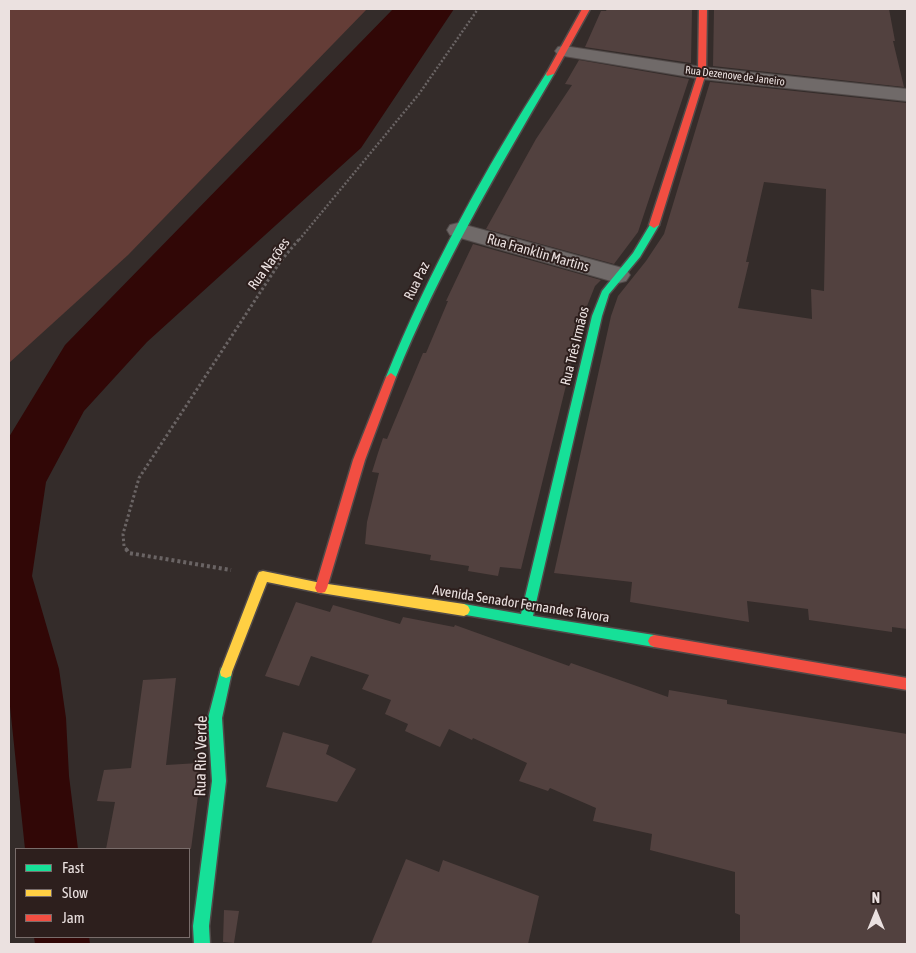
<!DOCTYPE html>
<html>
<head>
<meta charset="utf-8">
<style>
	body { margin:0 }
	#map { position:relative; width:916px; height:953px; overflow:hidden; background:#342c2a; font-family:"Asap Condensed",sans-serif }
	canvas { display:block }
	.frame { position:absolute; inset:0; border:10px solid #ebe1e0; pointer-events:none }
	.legend { position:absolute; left:15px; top:848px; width:175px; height:90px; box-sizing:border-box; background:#2d1f1d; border:1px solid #796d6b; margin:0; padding:6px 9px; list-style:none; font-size:15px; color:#ebe1e0 }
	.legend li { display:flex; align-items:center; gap:10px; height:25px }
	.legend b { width:25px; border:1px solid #796d6b }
	.north { position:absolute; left:851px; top:888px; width:50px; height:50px; -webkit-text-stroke:4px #2d1f1d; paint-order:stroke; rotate:0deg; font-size:14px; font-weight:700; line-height:20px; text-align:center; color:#ebe1e0 }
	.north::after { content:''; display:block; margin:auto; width:18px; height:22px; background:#ebe1e0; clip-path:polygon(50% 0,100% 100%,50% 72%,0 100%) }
</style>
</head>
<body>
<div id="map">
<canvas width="916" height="953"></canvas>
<div class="frame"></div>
<ul class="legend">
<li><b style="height:6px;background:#16e098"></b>Fast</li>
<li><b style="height:6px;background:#ffcf43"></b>Slow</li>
<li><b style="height:6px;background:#f24e42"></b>Jam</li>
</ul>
<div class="north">N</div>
</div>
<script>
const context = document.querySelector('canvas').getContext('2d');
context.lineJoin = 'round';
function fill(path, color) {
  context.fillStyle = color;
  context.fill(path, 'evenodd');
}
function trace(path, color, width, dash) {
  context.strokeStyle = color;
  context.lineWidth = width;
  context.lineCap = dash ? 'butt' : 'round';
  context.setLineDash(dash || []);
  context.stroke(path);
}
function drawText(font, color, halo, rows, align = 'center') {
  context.font = font + ' "Asap Condensed",sans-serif';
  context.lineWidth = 4;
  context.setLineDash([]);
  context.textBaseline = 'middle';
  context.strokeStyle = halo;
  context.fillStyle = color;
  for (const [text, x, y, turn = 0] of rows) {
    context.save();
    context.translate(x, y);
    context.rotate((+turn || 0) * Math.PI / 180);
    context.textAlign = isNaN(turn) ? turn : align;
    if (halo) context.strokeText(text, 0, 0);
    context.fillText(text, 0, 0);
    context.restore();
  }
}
fill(new Path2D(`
	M9,9H367L128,255L9,363Z`), '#643d37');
fill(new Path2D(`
	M393,9H454L361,148L147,342L84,411L46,482L32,576L59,669L66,718L69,776L78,849H25L9,697V437L65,345Z
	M34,937H89L90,944H35Z`), '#310706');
fill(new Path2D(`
	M607,9H692L691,63L585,47L601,11H606Z
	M714,9H889L895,41H893L904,87L713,66Z
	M579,60L689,79L638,232L614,264L486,229L536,139L572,85L565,84Z
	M710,82L907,103V629L892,627V632L809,620L808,609L747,601L749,622L630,602L632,582L554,573L611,316L618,296L646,261L664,234ZM764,182L826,189L824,291L811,289L812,319L738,308L749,262H746Z
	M473,244L601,280L595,286L583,316L521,569L500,567L498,576L468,571L469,566L430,560L431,555L365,544L367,522L379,473L372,472L378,453L383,438L387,439L423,353H426L448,301H446Z
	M296,602L330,612L333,605L400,624L403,617L454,627L455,625L569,666L571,663L668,697L669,690L727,700V704L907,734V944H740V915L735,913V872L650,850L652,834L593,821L596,808L550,788L548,791L519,781L527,763L473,738L472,740L449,729L440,747L405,731L408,724L385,714L391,700L362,689L369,675L311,656L299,686L265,676Z
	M176,678L166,765L199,763L200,781L191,849H106L115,802L97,801L104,770L131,768L143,680Z
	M283,732L329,745L326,754L356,769L337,802L266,787Z
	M406,859L439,872L443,860L539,896L528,944H371Z
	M224,910L239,911L234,943L223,942Z`), '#52413f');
const street = new Path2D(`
	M564,46L702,67L907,89V101L702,79L558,55L555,51L558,47Z
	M458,223L626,269L630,275L626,281L618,283L450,235L447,230L450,225Z`);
const fast = new Path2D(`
	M547,72L554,74C496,173 439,271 396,377L391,381L387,380L386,377C429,271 485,169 547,72Z
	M654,222L659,225L640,257L609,294L602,316L533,616L654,635L658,637L660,641L658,645L654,647L460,614L458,610L460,606L464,604L521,614L592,316L602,291L633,253L651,223Z
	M226,666L231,668L232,672L222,718L226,781L209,926L210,944H194L193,926L212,781L208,718L220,672L221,668Z`);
const slow = new Path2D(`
	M263,571L321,583L464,604L468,606L470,610L468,614L464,616L321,593L267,582L232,672L231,676L226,678L221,676L220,672L257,576L259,572Z`);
const jam = new Path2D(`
	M582,9H590L554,74L547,76L546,74Z
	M699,9H707L706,73L659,225L654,228L649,225L698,73Z
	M391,373L396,377L365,460L327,588L325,592L321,593L317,592L315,588L353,460L386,377Z
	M654,635L907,678V690L654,647L650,645L648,641L650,637Z`);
trace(street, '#514a49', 2);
trace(fast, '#514a49', 3);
trace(slow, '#514a49', 3);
trace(jam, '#514a49', 3);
trace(new Path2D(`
	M299,240L419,94L478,9`), '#6a6464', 2.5, [2, 2]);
trace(new Path2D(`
	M127,550L124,546L123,534L139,478L280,262L300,238`), '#6a6464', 3, [2.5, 2.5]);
trace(new Path2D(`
	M126,549L129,553L231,570`), '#6a6464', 4, [3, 3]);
fill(street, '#706a69');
fill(fast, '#16e098');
fill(slow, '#ffcf43');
fill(jam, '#f24e42');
drawText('11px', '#ebe1e0', '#2d1f1d', [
	["Rua Dezenove de Janeiro",735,76,7]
]);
drawText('14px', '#ebe1e0', '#2d1f1d', [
	["Rua Franklin Martins",538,253,16],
	["Rua Nações",269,264,-54],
	["Rua Paz",417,281,-64],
	["Rua Três Irmãos",575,346,-76],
	["Avenida Senador Fernandes Távora",521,604,9]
]);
drawText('16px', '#ebe1e0', '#2d1f1d', [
	["Rua Rio Verde",201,756,-89]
]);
</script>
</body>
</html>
